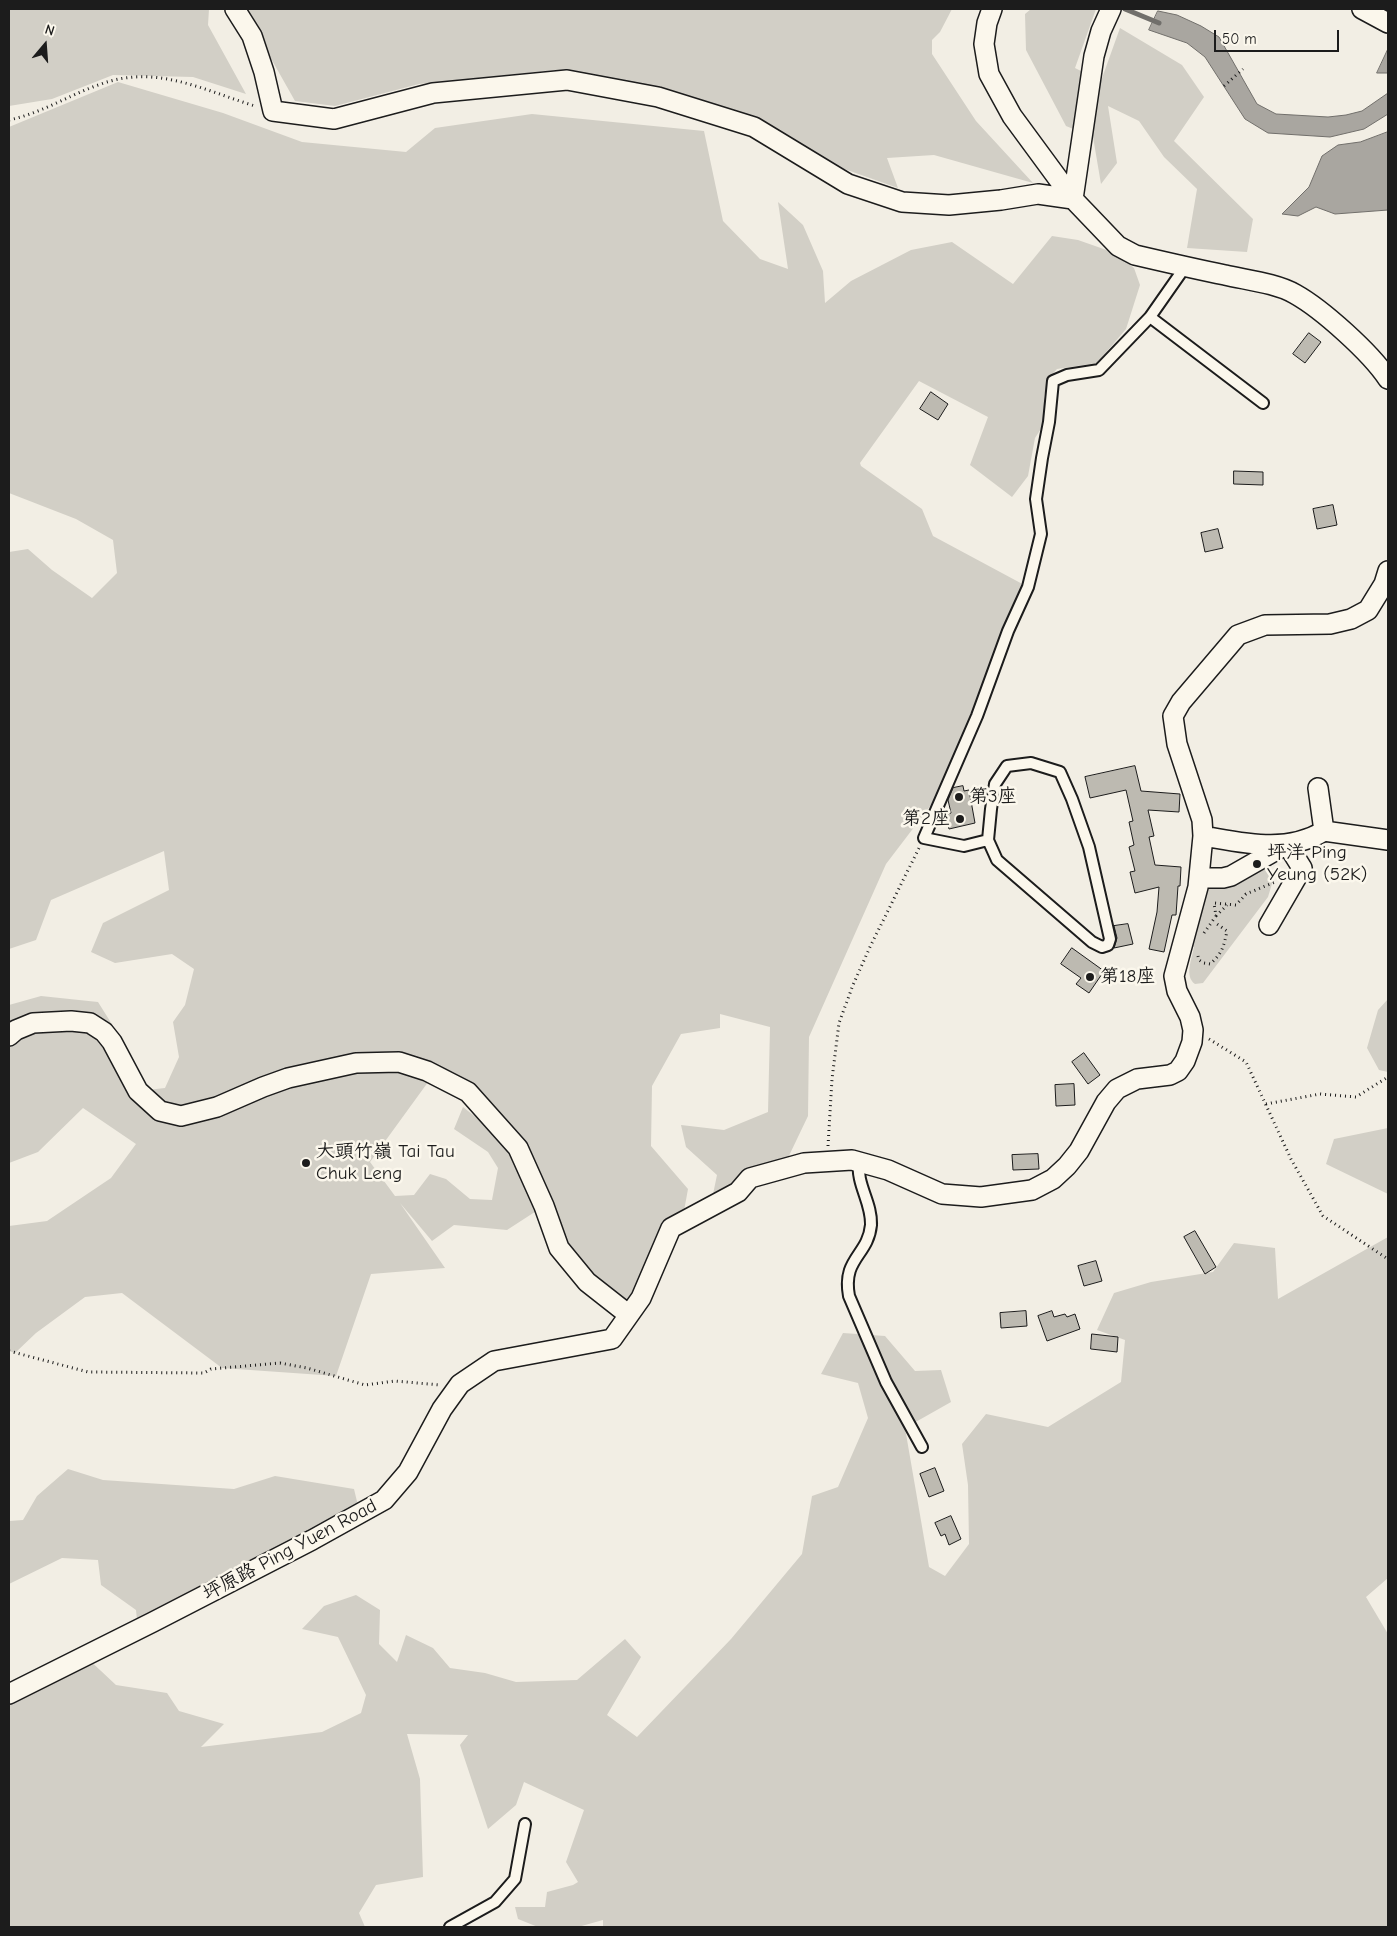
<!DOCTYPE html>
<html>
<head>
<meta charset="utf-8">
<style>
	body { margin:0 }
	#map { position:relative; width:1397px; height:1936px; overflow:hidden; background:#f2eee4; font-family:"Comic Neue",sans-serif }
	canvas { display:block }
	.frame { position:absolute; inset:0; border:10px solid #1c1c1c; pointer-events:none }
	.north { position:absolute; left:20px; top:20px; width:50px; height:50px; -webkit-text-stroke:4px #fbf7ec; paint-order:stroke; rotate:18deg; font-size:14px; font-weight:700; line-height:20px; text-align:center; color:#1c1c1c }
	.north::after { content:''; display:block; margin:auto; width:18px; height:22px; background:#1c1c1c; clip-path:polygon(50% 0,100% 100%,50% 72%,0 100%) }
	.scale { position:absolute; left:1214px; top:30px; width:125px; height:22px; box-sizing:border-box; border:2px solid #1c1c1c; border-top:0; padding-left:6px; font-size:15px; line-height:18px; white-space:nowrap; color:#1c1c1c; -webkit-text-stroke:4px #fbf7ec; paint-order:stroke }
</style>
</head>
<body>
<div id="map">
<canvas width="1397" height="1936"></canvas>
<div class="frame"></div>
<div class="north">N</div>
<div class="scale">50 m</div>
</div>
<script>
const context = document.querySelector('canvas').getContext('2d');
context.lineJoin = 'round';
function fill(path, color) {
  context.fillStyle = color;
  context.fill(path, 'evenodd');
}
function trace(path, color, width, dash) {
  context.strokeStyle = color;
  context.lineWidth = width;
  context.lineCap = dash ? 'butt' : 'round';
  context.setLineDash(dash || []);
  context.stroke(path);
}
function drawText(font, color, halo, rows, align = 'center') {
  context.font = font + ' "Comic Neue","LXGW WenKai TC",sans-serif';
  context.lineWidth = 5;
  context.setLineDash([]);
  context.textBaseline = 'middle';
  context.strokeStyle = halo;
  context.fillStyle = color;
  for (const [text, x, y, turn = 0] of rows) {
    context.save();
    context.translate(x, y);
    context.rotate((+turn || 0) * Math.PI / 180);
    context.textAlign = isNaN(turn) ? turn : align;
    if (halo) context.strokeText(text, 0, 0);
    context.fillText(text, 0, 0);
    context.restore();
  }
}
fill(new Path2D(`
	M9,9H209L208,25L246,94L193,77L113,75L52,99L9,106Z
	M248,9H952L940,32L932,40V54L976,121L1033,183L934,155L887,158L898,188L833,165L756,117L655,88L555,70L419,84L335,106L295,101L247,16Z
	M1031,9H1096L1075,68L1101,81L1120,28L1182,65L1204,97L1174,141L1253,219L1247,252L1187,248L1197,189L1164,157L1139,121L1108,106L1117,163L1101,184L1093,137L1066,126L1026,50L1025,14Z
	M118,82L223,113L302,142L406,152L435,128L532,114L704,131L723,221L760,259L788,269L778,202L803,225L823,271L825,303L851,281L911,250L952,242L1013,284L1052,236L1078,240L1115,253L1134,268L1140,285L1126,329L1097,363L1057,369L1048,379L1044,397V424L1035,438L1028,476L1012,497L970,465L988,417L919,381L860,463L861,466L922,509L933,536L1028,587L950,780L886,864L809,1037L808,1116L786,1162L712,1199L717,1175L686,1147L681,1125L724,1130L768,1112L770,1027L720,1014V1028L681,1034L652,1086L651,1146L688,1189L682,1222L629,1315L583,1276L544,1206L507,1230L454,1225L432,1241L400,1203L445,1268L371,1274L336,1376L222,1368L122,1293L85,1297L36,1333L15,1353L9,1351V1226L47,1221L111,1178L136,1144L83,1108L38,1152L9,1163V1005L41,996L98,1002L125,1045L138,1091L165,1088L179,1057L173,1022L185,1005L194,969L172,954L115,963L91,952L103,923L169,890L164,851L51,900L36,940L9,949V552L28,549L52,570L92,598L117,573L113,540L76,519L9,493V127ZM439,1067L492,1120L482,1122L463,1107L454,1129L488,1152L498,1168L492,1200L470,1199L446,1179L430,1174L414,1195L395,1196L370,1162Z
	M1265,868L1271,870L1274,877L1268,897L1203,983L1195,984C1184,976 1192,959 1194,947L1189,945L1208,886Z
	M1388,999V1072L1379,1070L1367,1048L1378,1010Z
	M1388,1128V1194L1326,1164L1334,1139Z
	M1388,1237V1578L1366,1597L1388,1634V1927H603V1920L578,1927H538L518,1919L515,1907H545L547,1892L573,1885L578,1882L566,1862L584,1810L524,1782L516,1805L488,1829L460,1745L468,1735L407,1734L420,1779L423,1877L376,1885L359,1913L365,1927H9V1696L85,1656L116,1685L167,1693L179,1711L224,1724L201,1747L322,1732L361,1713L366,1695L338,1637L302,1629L324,1606L356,1595L380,1610L379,1644L397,1662L406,1635L433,1648L450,1668L485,1673L516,1682L577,1680L625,1639L641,1657L607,1715L637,1737L731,1639L802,1554L812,1496L838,1487L868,1418L858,1383L821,1374L843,1333L885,1336L915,1371L941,1370L951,1402L905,1428L929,1567L945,1576L969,1544L968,1485L962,1444L986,1414L1048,1427L1121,1382L1125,1340L1097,1330L1114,1293L1151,1282L1213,1272L1234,1243L1275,1248L1278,1299Z
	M68,1469L103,1480L234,1489L275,1476L354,1489L360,1514L138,1630L136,1610L101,1585L98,1560L62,1558L9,1584V1521L23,1520L37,1496Z`), '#d2cfc6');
const water = new Path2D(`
	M1158,11L1177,15L1201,26L1219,37L1257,104L1276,114L1328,117L1346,115L1362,111L1388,93V114L1364,129L1330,137L1268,133L1245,119L1205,57L1187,43L1149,30Z
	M1388,49V73H1377Z
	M1388,132V210L1335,214L1316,207L1298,216L1282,214L1309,187L1322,156L1338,145L1360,142Z`);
fill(water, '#a9a6a0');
trace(water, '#716f6b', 1);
trace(new Path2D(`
	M1125,9L1159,23`), '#716f6b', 5);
const building = new Path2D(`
	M1309,333L1321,342L1305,363L1293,354Z
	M931,392L948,404L938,420L920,409Z
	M1234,471L1263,472V485L1234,484Z
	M1333,505L1337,525L1317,529L1313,509Z
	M1218,529L1223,548L1205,552L1201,533Z
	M1135,766L1141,791L1180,794L1179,812L1148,810L1154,836L1149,837L1155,865L1181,867L1180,886H1178L1176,915H1172L1164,952L1149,949L1157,912L1159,887L1135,893L1130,872L1135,871L1129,847L1134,845L1129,822L1133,821L1126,790L1090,798L1085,777Z
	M963,786L964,791L969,790L975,823L949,829L945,815L951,813L948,800L953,788Z
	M1128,924L1133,944L1114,948L1117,938L1114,926Z
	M1072,948L1104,971L1089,993L1076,984L1081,978L1061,964Z
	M1084,1053L1100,1075L1088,1084L1072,1062Z
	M1074,1084L1075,1105L1056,1106L1055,1085Z
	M1038,1154L1039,1169L1013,1170L1012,1155Z
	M1195,1231L1216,1267L1205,1274L1184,1237Z
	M1096,1261L1102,1281L1084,1286L1078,1266Z
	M1026,1311L1027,1326L1001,1328L1000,1313Z
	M1052,1311L1054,1317L1065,1314L1067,1317L1075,1314L1080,1329L1047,1341L1038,1316Z
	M1092,1334L1118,1337L1117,1352L1091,1349Z
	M935,1468L944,1491L929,1497L920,1474Z
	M951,1516L961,1539L949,1545L945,1534L941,1536L935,1523Z`);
fill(building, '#bdbab1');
trace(building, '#1c1c1c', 1);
const service = new Path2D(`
	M1150,317L1263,403
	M1031,763L1060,772L1072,799L1089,847L1110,939L1108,945L1102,947L1092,942L997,860L988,840L991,809L995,784L1007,766Z
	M988,840L964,846L924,838L977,716L1008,631L1028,587L1041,534L1036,499L1042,458L1049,422L1053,381L1067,375L1099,370L1150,317L1185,267
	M859,1161C856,1185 872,1202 871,1225C868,1256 842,1258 849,1296L886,1382L922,1447
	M450,1927L495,1902L515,1879L525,1824`);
const minor = new Path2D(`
	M235,9L252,36L264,72L273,111L334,119L433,93L567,80L658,97L754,127L848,184L902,202L949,205L1001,200L1038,194L1073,199L1118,246L1135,255C1165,262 1195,269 1225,275C1246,280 1276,283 1295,294C1322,309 1371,353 1388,379
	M992,9L987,23L984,44L989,74L1012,116L1073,199
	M1362,9L1388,23
	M1073,199L1094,56L1101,31L1111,9
	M1318,788L1324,831
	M1203,836C1244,843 1286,854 1324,831L1388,840
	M1199,878H1223L1231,876L1287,844L1302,868L1269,925
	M9,1036L16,1030L33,1023L71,1021L90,1023L104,1032L112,1042L138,1091L160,1111L181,1116L217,1107L263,1087L288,1078L356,1063L399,1062L427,1071L468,1092L518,1148L544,1206L559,1248L587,1282L629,1315
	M9,1694L153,1622L312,1540L384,1500L408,1472L442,1409L460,1384L494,1361L612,1339L641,1298L671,1228L738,1192L750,1178L804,1163L852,1160L888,1170L942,1194L981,1197L1032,1190L1053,1179L1067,1166L1079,1151L1106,1102L1117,1089L1137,1079L1170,1075L1178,1071L1185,1061L1192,1042L1193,1030L1190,1017L1177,991L1174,976L1198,887L1203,836L1202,820L1177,744L1173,716L1181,702L1238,635L1265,625L1330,624L1351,619L1368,610L1384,584L1388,571`);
trace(service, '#1c1c1c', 14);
trace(minor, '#1c1c1c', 22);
trace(new Path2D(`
	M1224,86L1243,69
	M9,120C42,113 69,95 101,84C156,64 203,90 255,106
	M1216,916L1227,905
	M1204,933L1216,916L1214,903L1236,905L1246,894L1275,882
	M1198,956L1199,960L1204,963L1210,964C1222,954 1224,946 1227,931L1214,922
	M1209,1039L1246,1062L1291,1159L1323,1216L1388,1259
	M1266,1104L1320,1094L1356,1097L1388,1077
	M828,1146L832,1079L839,1023L853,985L870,947L919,848
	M9,1351L88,1372L204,1373L211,1369L280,1363L307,1368L365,1385L395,1381L440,1385`), '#1c1c1c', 3, [1, 4]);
trace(service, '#fbf7ec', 10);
trace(minor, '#fbf7ec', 19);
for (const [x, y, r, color] of [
	[959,797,5,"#1c1c1c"],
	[960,819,5,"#1c1c1c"],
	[1257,864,5,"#1c1c1c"],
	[1090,977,5,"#1c1c1c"],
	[306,1163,5,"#1c1c1c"]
]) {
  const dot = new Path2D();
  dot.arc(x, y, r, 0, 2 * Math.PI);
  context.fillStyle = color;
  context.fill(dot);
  trace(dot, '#fbf7ec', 2);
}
drawText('19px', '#1c1c1c', '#fbf7ec', [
	["第3座",969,797],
	["第2座",950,819,"right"],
	["坪洋 Ping",1267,853],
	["Yeung (52K)",1267,875],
	["第18座",1100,977],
	["大頭竹嶺 Tai Tau",316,1152],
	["Chuk Leng",316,1174]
], 'left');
drawText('19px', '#1c1c1c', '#fbf7ec', [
	["坪原路 Ping Yuen Road",290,1550,-28]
]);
</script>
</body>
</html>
